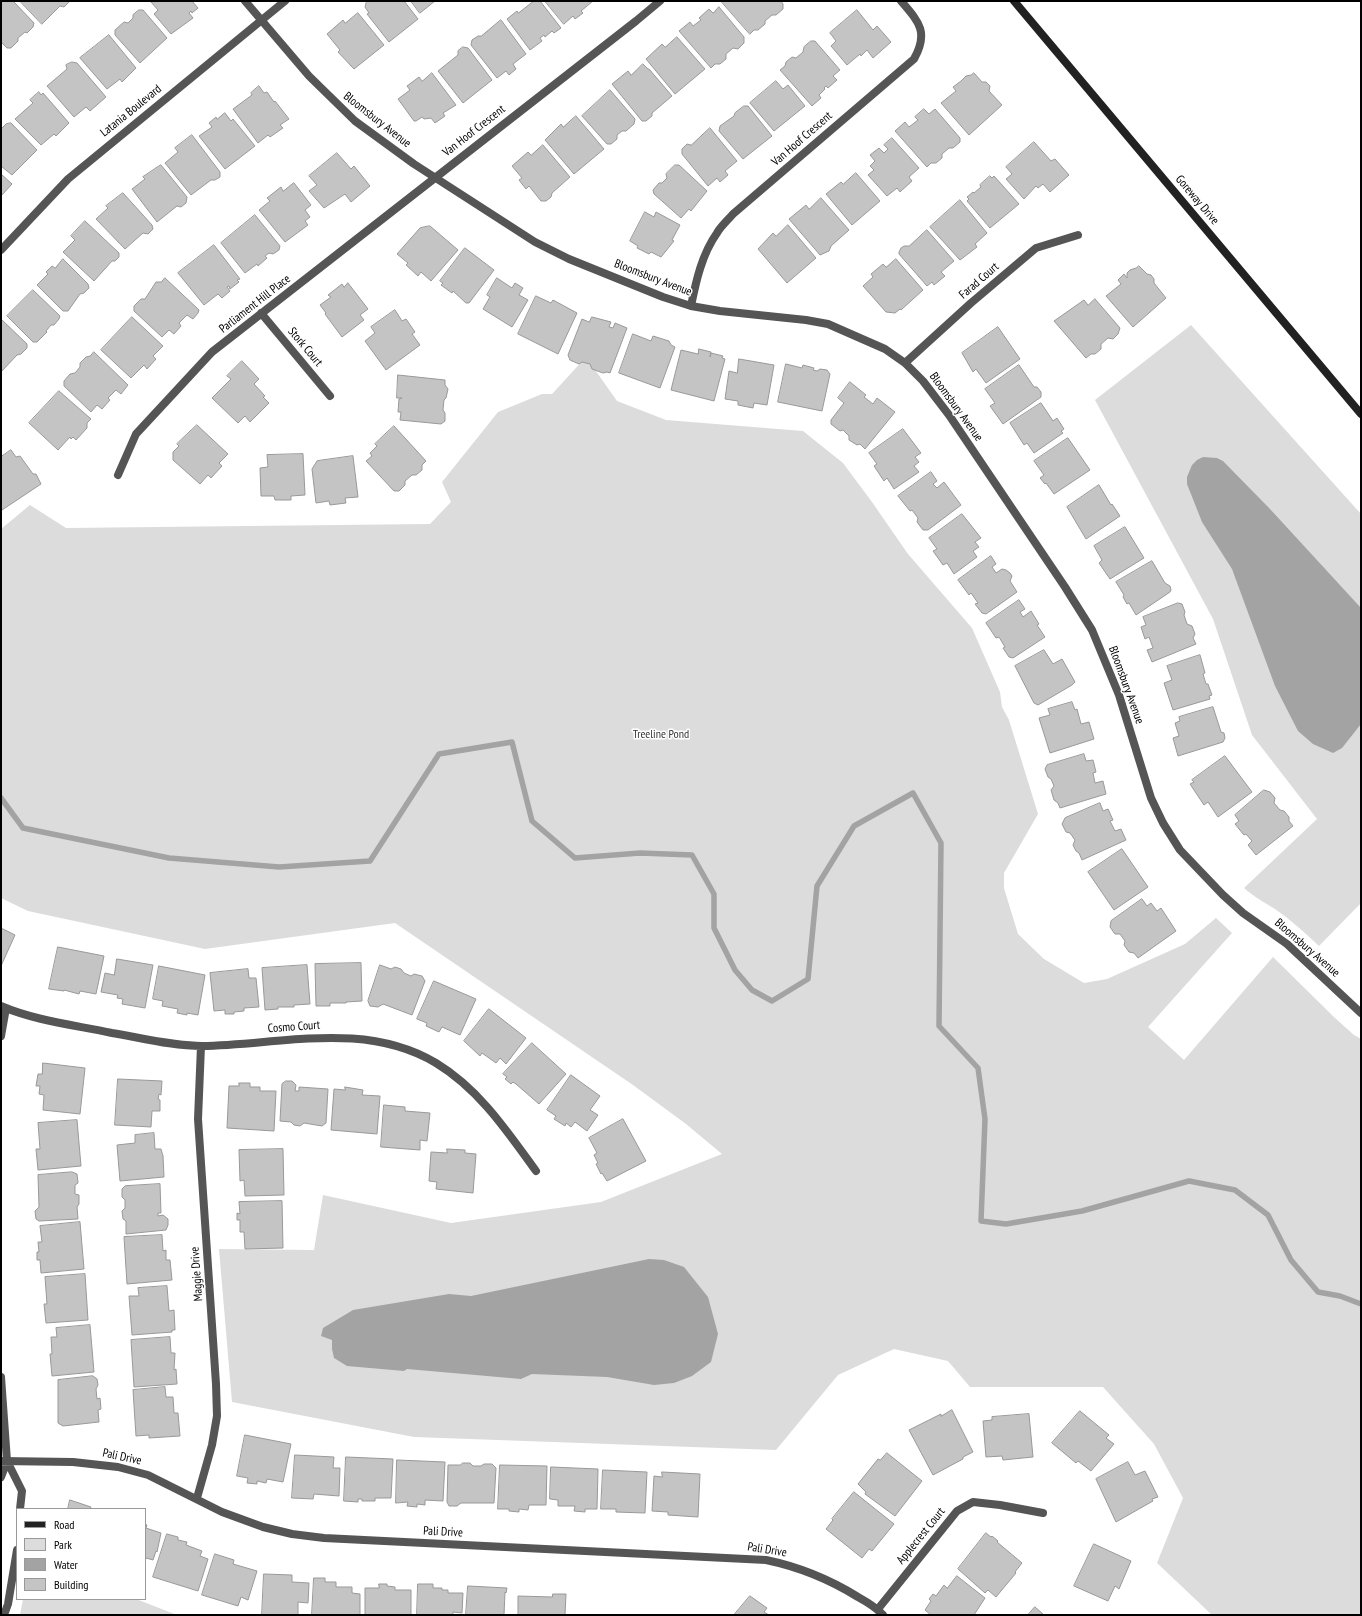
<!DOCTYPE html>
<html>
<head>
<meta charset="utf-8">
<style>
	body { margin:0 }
	#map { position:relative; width:1362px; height:1616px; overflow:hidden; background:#fff; font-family:"PT Sans Narrow",sans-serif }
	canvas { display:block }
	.frame { position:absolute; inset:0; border:2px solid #000; pointer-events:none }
	.legend { position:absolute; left:16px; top:1508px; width:130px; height:92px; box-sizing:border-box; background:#fff; border:1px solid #999; margin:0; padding:5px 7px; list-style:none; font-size:12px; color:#000 }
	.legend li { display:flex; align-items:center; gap:8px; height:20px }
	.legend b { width:20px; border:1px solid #999 }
</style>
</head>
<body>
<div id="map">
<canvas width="1362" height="1616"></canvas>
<div class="frame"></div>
<ul class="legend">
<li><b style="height:5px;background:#222"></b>Road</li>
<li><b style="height:11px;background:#dcdcdc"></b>Park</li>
<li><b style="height:11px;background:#a3a3a3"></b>Water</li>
<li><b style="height:11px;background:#c4c4c4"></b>Building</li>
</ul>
</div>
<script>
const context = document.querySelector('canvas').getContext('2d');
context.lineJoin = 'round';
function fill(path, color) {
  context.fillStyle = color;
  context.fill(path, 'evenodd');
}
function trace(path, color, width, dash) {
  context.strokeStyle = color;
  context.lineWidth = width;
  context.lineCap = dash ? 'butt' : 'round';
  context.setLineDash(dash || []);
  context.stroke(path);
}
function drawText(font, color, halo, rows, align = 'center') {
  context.font = font + ' "PT Sans Narrow",sans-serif';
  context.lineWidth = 3;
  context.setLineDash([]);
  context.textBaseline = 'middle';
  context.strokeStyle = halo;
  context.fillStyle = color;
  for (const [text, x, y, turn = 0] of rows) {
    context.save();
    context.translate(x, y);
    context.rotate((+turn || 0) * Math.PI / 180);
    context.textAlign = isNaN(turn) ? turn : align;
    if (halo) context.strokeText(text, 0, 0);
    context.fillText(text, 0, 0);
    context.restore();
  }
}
fill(new Path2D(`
	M1191,325L1361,514V903L1319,946C1305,933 1291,920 1275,909C1264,902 1254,897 1244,888L1317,819L1252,735L1213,619L1095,400Z
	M586,357L617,401L666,420L803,431L843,463L872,502L908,554L972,628L1000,692L1002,707L1009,720L1038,814L1004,873V888L1018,934L1044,959L1084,983L1107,979L1185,944L1216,918L1232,933L1148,1027L1184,1060L1273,957L1335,1018L1354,1035L1361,1039V1615H1212L1157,1563L1183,1498L1154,1444L1103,1387H970L948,1361L894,1349L838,1375L776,1450L414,1437L232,1402L219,1249L314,1250L323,1195L451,1223L601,1202L722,1154L686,1124L633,1085L395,923L205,949L28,911L1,898V529L30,505L66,528L430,524L451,502L442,482L498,412L542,394H552Z
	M23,1599H136L177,1615H20Z`), '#dcdcdc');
fill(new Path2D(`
	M1203,457L1217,458L1223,461L1270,509L1361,608V724L1342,748L1333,753L1313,744L1298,731L1275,686L1232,569L1202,522L1187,484V477L1192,465L1197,460Z
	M649,1259L664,1260L684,1267L708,1297L718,1334L711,1362L692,1376L674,1383L654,1385L607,1377L532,1374L521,1379L407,1369L404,1371L347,1366L334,1358L332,1349V1340L321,1336L323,1328L353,1310L449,1294L471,1296Z`), '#a3a3a3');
trace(new Path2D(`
	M1,798L23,828L169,858L279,867L370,861L439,754L512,742L532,821L575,858L640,853L692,855L714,894V928L735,970L752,990L772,1001L808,979L817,886L854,826L913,793L941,843L939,1026L978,1068L985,1119L981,1221L1006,1224L1082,1211L1189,1181L1235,1190L1268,1215L1291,1260L1318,1292L1340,1296L1361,1304`), '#a3a3a3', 5.5);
const building = new Path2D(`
	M2,1H13L34,23L33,27L27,33L25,32L18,38V41L11,48H7L1,42Z
	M20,1H69V2L64,7L60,6L42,24Z
	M192,1L198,8L192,13L191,11L189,13L193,18L171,34L154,14L158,10L151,2Z
	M368,1H404L418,19L389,42L367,14L369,13L365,7L366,3Z
	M411,1H435L420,13Z
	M534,1H540L561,28L554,33L552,31L545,37L544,35L540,38L542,41L530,50L507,19L517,11L518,13Z
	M545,1H593L581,11L583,13L575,19L573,16L564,24Z
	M721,1H781L783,4V9L776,15H772L765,21V24L758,30H754L750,34Z
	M719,7L744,37V43L738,49L733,48L726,54V59L720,64H715L711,68L679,31L690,22L693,26L701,20L699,18L709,9L713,13Z
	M139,10H143L167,38L140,63L115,35V30L124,22L128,23L133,18V15Z
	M857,10L873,30L877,26L891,42L873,58L867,50L861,56L860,54L847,65L831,46L836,41L830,33Z
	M358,13L384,45L354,69L338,52L340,50L327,34L343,20L345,23Z
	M501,20L526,54L513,64L516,69L509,75L506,71L497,78L471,45L472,40L478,36H481Z
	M109,35L136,68L122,82L120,79L107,89L80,58Z
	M677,37L705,69L675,94L646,59L662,44L665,47Z
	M811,41H815L840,70L833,76L837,80L828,88L826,86L824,88L825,89L819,95L821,98L812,106L780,70L785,66L786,62L792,57L796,58L803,52L804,47Z
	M463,47L468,48L492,80L463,103L438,71L458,55V51Z
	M72,62L77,63L106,97L90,111L86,107L74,117L47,86L67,69L66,65Z
	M643,64L648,69H649L672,96L652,113V116L646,121H642L612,84L628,71L631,75Z
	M432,73L456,105L443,113L445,116L435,123L431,118L424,119L422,117L416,121H414L398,99L410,90L407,86L419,77L422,81Z
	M974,73L982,82H986L990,86L989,91L1002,105L969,135L941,103L956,91L953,87L961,81L966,76L971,75Z
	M776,81L783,89L788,85L805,106L774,131L750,103Z
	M259,86L264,93L267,92L274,102L275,101L289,119L280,125L283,128L270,137L268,135L258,143L233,109L252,95L251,93Z
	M610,90L635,119L634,124L626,131H622L617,135V139L611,144H607L582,116Z
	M39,92L41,95L43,93L69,123L56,136L54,134L41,145L15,119L33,103L30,100Z
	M744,106H748L772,136L743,159L719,131L720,126L734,116L735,113Z
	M924,109L929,114L935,109L960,138V142L953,148H949L942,154V158L936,163H931L927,167L895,131L905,122L909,127L918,120L915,117Z
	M225,113L231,121L233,119L255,146L225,169L199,136L212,127L209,123L216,117L217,119Z
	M576,116L604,149L574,174L545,140L561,124L563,127Z
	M11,123L37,150L12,175L1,166V129L6,124Z
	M710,128L737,161L725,171L728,175L720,182L717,178L708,186L682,154V149L687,144L691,145Z
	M192,135L220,172V177L215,180H211L191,195L165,163L178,152L175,148Z
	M892,138L919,168L909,177L912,181L900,192L897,188L887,196L868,175L874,170L870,166L875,161L870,155L879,148L884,153L888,149L884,145Z
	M1034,142L1051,161L1055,159L1069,175L1050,192L1043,184L1038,188L1036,186L1024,199L1006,179L1012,174L1006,167Z
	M543,145L570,177L552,193L551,197L546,201H541L529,186L526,189L519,180L522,178L512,166L528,152L531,155Z
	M337,153L351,169L354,166L370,186L351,202L345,194L324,208L309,191L317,185L309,176Z
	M161,165L187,197L186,203L181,207L177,206L157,222L132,189L145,179L143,177Z
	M675,165H679L707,191L691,211L689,209L681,218L654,194L653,190L659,183H662L667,178L666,174Z
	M856,173L880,201L852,225L826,194L841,182L843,184Z
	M1,174L12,184L1,196Z
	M990,176L992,178L994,176L1019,204L990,228L967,201L969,199L967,197L973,192L974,193L981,187L980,185Z
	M294,183L311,205L305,210L310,217L305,221L308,225L285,242L259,210L270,201L267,198L281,187L283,191Z
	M123,193L152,225L153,229L148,234L143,233L125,249L96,219L108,208L106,206Z
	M821,198L849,230L831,246L829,251L820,255L789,219L806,205L809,209Z
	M960,200L987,233L975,244L977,247L960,260L930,227Z
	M645,212L654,217L656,212L680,225L672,240L674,241L661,257L651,252L649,254L637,248L638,246L630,241Z
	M255,215L280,246L279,250L273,254L269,253L265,256L267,258L258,266L257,264L245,273L221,243Z
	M85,221L119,253V257L115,261H112L94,281L63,252L75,240L71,236Z
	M788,225L816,258L787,283L758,249L773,233L776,236Z
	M430,226L458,250L431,281L421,272L418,276L406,265L408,263L397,254L420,228Z
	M927,230L954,261L941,272L945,276L934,285L932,282L927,286L899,254V252L901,248L904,246H909Z
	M214,245L240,279L237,280L239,282L230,289L229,286L227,287L230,291L222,298L218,294L204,305L178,273Z
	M465,248L494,270L469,303H466L453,291L452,293L441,285L443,283L440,281Z
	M63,259L88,284L89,288L84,293L80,294L68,311H63L37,285L48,274L46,272L52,266L55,268Z
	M896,259L923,290L901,310L900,309L895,313L886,312L863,286L873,277L871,274L883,264L886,267Z
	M1139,266L1147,274L1151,275L1154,279V283L1166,298L1133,327L1106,296L1121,284L1118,280L1124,274L1127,278V273L1130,270L1136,268Z
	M165,278L199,310L198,313L193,319L187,315L179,323L181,326L174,334L169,330L162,337L134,311V306L141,299H145L156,282H161Z
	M497,278L512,288L515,283L523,288L519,295L528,300L512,327L483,309L490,297L487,295Z
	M348,283L368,309L360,315L364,320L342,337L325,314L326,313L320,305L331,297L328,295L342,284L344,287Z
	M33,290L60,316L59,319L54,325H51L46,331L47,332L37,342H33L7,316Z
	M536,296L551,303L553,300L577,313L558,354L518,334Z
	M1095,299L1120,328L1118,334L1113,339L1108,338L1101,344V349L1095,354H1091L1086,358L1054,321L1084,300L1088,305Z
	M395,310L402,321L406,319L415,332L412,334L420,345L386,370L365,341L375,333L371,327Z
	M132,317L163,346L153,356L156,359L147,369L144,365L131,378L101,350Z
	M592,317L611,322L609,327L613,328L615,323L627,328L610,373L607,372L603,373L592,369L590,364L582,362L579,364L570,360L568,355L582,319L589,322Z
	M1,319L27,344V348L21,354L17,355L1,372Z
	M998,327L1020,359L986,383L976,369L973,372L962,353Z
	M633,334L651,341L653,336L669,341L671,345L675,347L660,388L619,373Z
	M699,349L711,352L710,357L711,353L723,356L722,358L725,359L714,401L671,390L681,350L698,354Z
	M94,352L128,385L121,394L116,390L108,398L110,400L102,409L97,405L91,412L64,386V381L70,374L75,373L80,367V363L86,357L90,356Z
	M739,359L774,365L767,405L754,403L753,408L738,405V401L725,399L729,371L737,373Z
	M242,361L259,379L254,384L265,396L263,397L269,403L250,422L245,416L238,423L212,398L231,379L227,376Z
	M786,364L802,368L803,365L814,368L813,370L817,371L820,369L827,370L830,374L822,411L778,402Z
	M1019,365L1034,387H1037L1041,392V397L1003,424L990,406L995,403L985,389Z
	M398,375L445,380V385L448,389L446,398L444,400L443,410L445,413V421L441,424L400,420L401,412H398L399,399L402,398H397Z
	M850,382L866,395L864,397L873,404L877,398L895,412L865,449L860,444L857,445L849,440V436L843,430L840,431L831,424V420L844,403L838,398Z
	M59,391L91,419L87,423V428L76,440L73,437L71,439L70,437L58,450L29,423Z
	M1041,403L1053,421L1057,418L1064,429L1061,431L1063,433L1034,453L1027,443L1024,445L1010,423Z
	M197,425L228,454L219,463L222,466L211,478L208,475L200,484L173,460V452L179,446L177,444Z
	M394,426L426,461L422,465V470L416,475H412L405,481V485L399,491H394L366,461L372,456L370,453L377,446L375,444Z
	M903,429L921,453L915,457L919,462L914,466L919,472L894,489L887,478L884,481L874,466L877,464L869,453Z
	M1068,438L1090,470L1054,494L1046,483L1045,484L1040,478L1044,475L1034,461Z
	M11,450L16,457L20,456L33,474H36L41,484L2,510L1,508V457Z
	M303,454L305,495L291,496V500H275L274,496H261L260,468L268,467L267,455Z
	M353,456L358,497L345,498L346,503L330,505L329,501L316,503L312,469L317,461Z
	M931,472L937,481L933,484L937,488L944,482L961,505L928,530H923L917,522L918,518L912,510L910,511L898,496Z
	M1099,485L1111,505L1112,504L1120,516L1086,539L1067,507Z
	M962,514L981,538L975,542L979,547L973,551L977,557L954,574L947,563L943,565L933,551L937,549L929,538Z
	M1125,527L1144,558L1110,579L1099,563L1102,560L1094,546Z
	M991,556L996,564L992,567L996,573L1002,569L1006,570L1010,573L1012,576L1010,581L1017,592L986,614L982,613L975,604L978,603L971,593L969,595L958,580Z
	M1152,561L1165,583L1170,586L1171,590L1170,592L1136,615L1129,603L1127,604L1123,597L1124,595L1116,582Z
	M1019,600L1025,609L1020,612L1023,617L1031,611L1039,624L1037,625L1045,637L1013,658L1009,657L1003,648L1005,647L999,637L996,638L986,623Z
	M1178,603L1182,604L1185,612L1184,615L1187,624L1192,626L1195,634L1193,638L1196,644L1152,662L1147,650L1153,648L1149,637L1145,639L1141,627L1146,625L1143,617Z
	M1044,650L1053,664L1062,659L1075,682L1072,685L1038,705L1034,703L1015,666Z
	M1200,655L1205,673L1203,674L1206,684H1208L1212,695L1209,696L1210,699L1173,710L1164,683L1172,680L1167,666Z
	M1072,702L1075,710L1077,709L1081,724L1089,722L1094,739L1050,753L1039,718L1050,715L1048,709Z
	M1213,707L1221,732L1224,733L1225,738L1223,742L1178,756L1173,738L1179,736L1175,723L1180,721L1179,717Z
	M1084,754L1086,761L1093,760L1096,772L1093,773L1095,783L1103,781L1106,794L1060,808L1058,803L1054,800L1051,790L1054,786L1051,779L1048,777L1045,769L1047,765Z
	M1225,756L1252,792L1218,817L1208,802L1204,805L1190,784L1194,782L1192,780Z
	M1264,790L1270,792L1275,798L1274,803L1280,810L1284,811L1289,817V821L1293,826L1256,855L1248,845L1252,841L1246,834L1244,835L1235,824L1239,821L1235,815Z
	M1100,803L1103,811L1108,809L1113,820L1110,821L1115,831L1121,829L1126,840L1082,860L1079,853L1076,851L1073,845L1075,840L1070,833L1066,832L1062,824L1065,818Z
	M1122,849L1148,887L1114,910L1088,872Z
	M1142,899L1147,906L1151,903L1157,911L1161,908L1176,931L1138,958L1134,953L1129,952L1124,945L1125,941L1120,934H1115L1110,927L1111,921Z
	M1,928L15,935L1,966Z
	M58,947L104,956L96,994L80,991L79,994L64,990V991L49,989Z
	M117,959L153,965L145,1008L122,1004L123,999L117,998L118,995L101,992L105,973L114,975Z
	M361,963L362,1001L346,1002V1003H330V1006H316L315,964Z
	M307,965L310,1004L294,1005V1007H278V1009L265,1010L262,968Z
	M380,965L391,969L395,967L401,969L404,973L411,976L414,974L422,976L425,981L412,1015L383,1004L378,1007L370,1006L368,1001Z
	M159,966L205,975L198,1015L187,1013V1015L177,1013L178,1009L162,1006L163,1001L153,999Z
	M248,969L249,978H256L259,1007L244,1008V1011L234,1012V1014H225V1010L214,1011L210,973Z
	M434,981L476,999L460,1035L442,1027L439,1032L426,1026L427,1023L417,1019Z
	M489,1009L526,1038L506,1064L500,1058L496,1063L482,1053L480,1056L464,1041Z
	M532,1043L566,1074L539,1104L516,1084L513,1082L511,1084L505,1079L507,1077L503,1074Z
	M43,1063L85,1068L80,1114L43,1110L44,1095L39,1094L40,1086H36L38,1074H42Z
	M571,1075L600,1096L590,1110L598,1115L587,1131L575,1122L571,1127L566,1123L565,1126L554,1119L556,1116L547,1110Z
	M118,1079L162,1081L161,1095L159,1094L158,1099L160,1100V1111H152L151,1127L115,1125Z
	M286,1081H292L296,1085L295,1091H299V1087L328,1089L326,1123L322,1126L304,1123L300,1126L294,1125L291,1122L280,1121L282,1084Z
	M239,1083H250V1087H260V1091H276L274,1131L227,1128L229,1086H239Z
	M345,1087L363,1090L362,1095L380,1096L377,1134L331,1130L334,1089L345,1090Z
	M384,1105L405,1107V1111L430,1113L427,1141L420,1140V1150L381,1147Z
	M623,1119L646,1161L607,1181L602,1173L601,1174L596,1164L598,1163L594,1155L597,1153L589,1138Z
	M77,1120L81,1166L38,1170L36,1149H40L38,1123Z
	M154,1133L155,1149H161L163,1156L164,1177L120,1181L117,1145L135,1143V1135Z
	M283,1149L284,1195L245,1196L244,1180L240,1181L239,1150Z
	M447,1149L465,1150V1153L476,1154L473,1193L436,1189L437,1182L429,1181L431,1152L447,1153Z
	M72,1172L77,1174L78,1183L75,1185V1194L79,1195V1204L77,1207L78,1219L39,1221L36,1219L35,1211L39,1207L38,1175Z
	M160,1184L161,1213H158V1216L163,1215L168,1219V1225L166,1230L126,1234V1221L123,1219L122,1211L125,1208V1200L122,1197V1189L125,1186Z
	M282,1201L283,1248L245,1249L244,1232H240V1220H237V1213L240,1214L239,1202Z
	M80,1222L84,1269L41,1273L40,1260H37V1252H39L38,1242H42L40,1226Z
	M162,1235L163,1251L166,1250V1260H170L172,1280L127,1284L124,1237Z
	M85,1274L88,1320L46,1323L44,1304H47L45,1277Z
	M167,1286L169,1311L174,1310L175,1330H172V1332L132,1335L129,1296H139L138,1288Z
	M90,1325L94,1372L52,1376L50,1354H52L51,1337H57L56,1328Z
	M170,1337L171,1353H175L174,1370L176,1369L177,1384L134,1387L131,1340Z
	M93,1376L97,1379L98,1385L96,1389L97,1399L100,1398L101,1409L98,1410L99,1422L63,1426L58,1423V1380Z
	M165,1387L166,1397H173L174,1413H178L180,1436L149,1438V1435L136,1436L133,1390Z
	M952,1410L973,1452L963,1457V1459L933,1475L909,1430L941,1414V1416Z
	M1080,1411L1109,1435L1106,1438L1114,1444L1091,1471L1078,1461L1076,1463L1052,1443Z
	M1029,1414L1033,1457L1003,1460L1002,1456L986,1457L983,1421L992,1420V1417Z
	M245,1435L291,1444L283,1482L267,1479L266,1483L257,1481V1484L247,1483L248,1478L237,1476Z
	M887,1453L922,1481L895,1516L865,1494L866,1492L858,1484L878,1459L880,1460Z
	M295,1455L334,1457L333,1468H340L339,1496L314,1494L313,1499L292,1498Z
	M346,1457L393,1459L391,1498H375V1501H362V1499H358V1502L344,1501Z
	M397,1460L445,1462L443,1501L425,1500V1505L417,1504V1507L407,1506L408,1502L396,1503Z
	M1128,1462L1135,1475L1145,1471L1158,1497L1152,1499L1153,1501L1116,1522L1096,1479Z
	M463,1463H470L473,1466H481L484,1464H492L496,1468L494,1503H461L457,1506H449L447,1502L448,1465H460Z
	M500,1465L547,1466L546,1505H529L528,1510L519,1509V1512L509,1511V1509H498Z
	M551,1467L598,1469L597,1509H585V1512L574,1511L575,1506H558V1500L550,1499Z
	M603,1470L647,1472L645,1513L616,1512V1509H601Z
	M662,1472L700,1474L698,1517L668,1515V1512L652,1511L654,1476L662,1477Z
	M854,1492L894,1524L872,1551L869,1549L862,1558L826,1529L833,1520L832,1519Z
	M70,1500L91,1507L90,1509H68Z
	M145,1524L147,1525L146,1528L161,1533L157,1552L156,1551L153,1560L146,1558L145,1561Z
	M986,1533L991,1537L992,1536L998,1541L997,1542L1022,1563L1015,1572L1016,1573L996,1597L988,1590L985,1593L958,1569Z
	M167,1534L178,1537V1540L187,1542L186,1545L202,1551L200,1556L208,1559L198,1591L153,1577Z
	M1094,1544L1131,1561L1119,1589L1115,1586L1108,1601L1074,1586Z
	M215,1554L234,1560L233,1564L257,1571L248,1600L241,1597L238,1606L202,1595Z
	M264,1574L292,1575V1582L309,1583L308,1603L298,1602V1615H262Z
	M957,1576L985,1598L974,1615H931L925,1610L931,1601L929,1599L933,1594L936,1596L944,1585L947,1588Z
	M314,1578H325V1582H336V1587H352V1593L360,1594V1615H312Z
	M379,1584H387V1586L395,1587V1590H411V1615H365V1588H379Z
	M418,1584H433V1588H442V1590H448V1593H463L462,1613L453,1612V1615H417Z
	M468,1586L507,1588L506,1593L505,1592L504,1615H466Z
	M553,1594H566L565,1615H518V1596L552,1597Z
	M750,1596L767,1608L764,1612L769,1615H734Z
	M1035,1607L1044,1615H1028Z`);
fill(building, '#c4c4c4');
trace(building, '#999', 1);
trace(new Path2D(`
	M245,1L309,76L355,121L414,164L535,242L569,259L663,297L691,306L720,311L806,320L828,324L885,349L905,363L923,381L949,415L1065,587L1092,630L1119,695L1151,798L1163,823L1180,850L1223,895L1243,913L1287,944L1361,1013
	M1,250L68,179L285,1
	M691,306C696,281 702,254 717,233C721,226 728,220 733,214L914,59C929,32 919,22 901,1
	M261,313L330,396
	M905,363L971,303L1036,248L1078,235
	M118,475L136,434L212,352L636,21L660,1
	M1,1006C36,1021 75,1025 112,1033C142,1038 172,1046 202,1046C280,1045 364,1020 436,1063C479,1089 507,1131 536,1171
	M1,1036L6,1008
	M1,1377L7,1461L22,1491L20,1509
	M1,1461L73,1462L118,1467L148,1475L222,1512L263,1527L292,1534L324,1538L766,1560C800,1567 829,1579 858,1597C867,1602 876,1607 883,1615
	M1,1477L7,1461
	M197,1498L212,1445L217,1416L216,1384L198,1119L201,1046
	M878,1609L957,1511L973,1502L1000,1505L1043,1513
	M4,1615L8,1604L17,1550`), '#555', 8);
trace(new Path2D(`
	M1014,1L1361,414`), '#222', 8);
drawText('12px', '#000', '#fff', [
	["Latania Boulevard",131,111,-39],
	["Bloomsbury Avenue",377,120,38],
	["Van Hoof Crescent",474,131,-38],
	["Van Hoof Crescent",802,139,-41],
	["Goreway Drive",1197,200,50],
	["Bloomsbury Avenue",653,278,21],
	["Farad Court",979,281,-41],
	["Parliament Hill Place",255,304,-38],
	["Stork Court",305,347,50],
	["Bloomsbury Avenue",956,407,54],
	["Bloomsbury Avenue",1126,685,70],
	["Bloomsbury Avenue",1307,948,41],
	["Cosmo Court",294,1027,-4],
	["Maggie Drive",197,1274,-94],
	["Pali Drive",122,1457,12],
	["Pali Drive",443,1532,3],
	["Applecrest Court",921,1536,-51],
	["Pali Drive",767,1550,9]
]);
drawText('12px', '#333', '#fff', [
	["Treeline Pond",661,735]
]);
</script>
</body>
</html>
